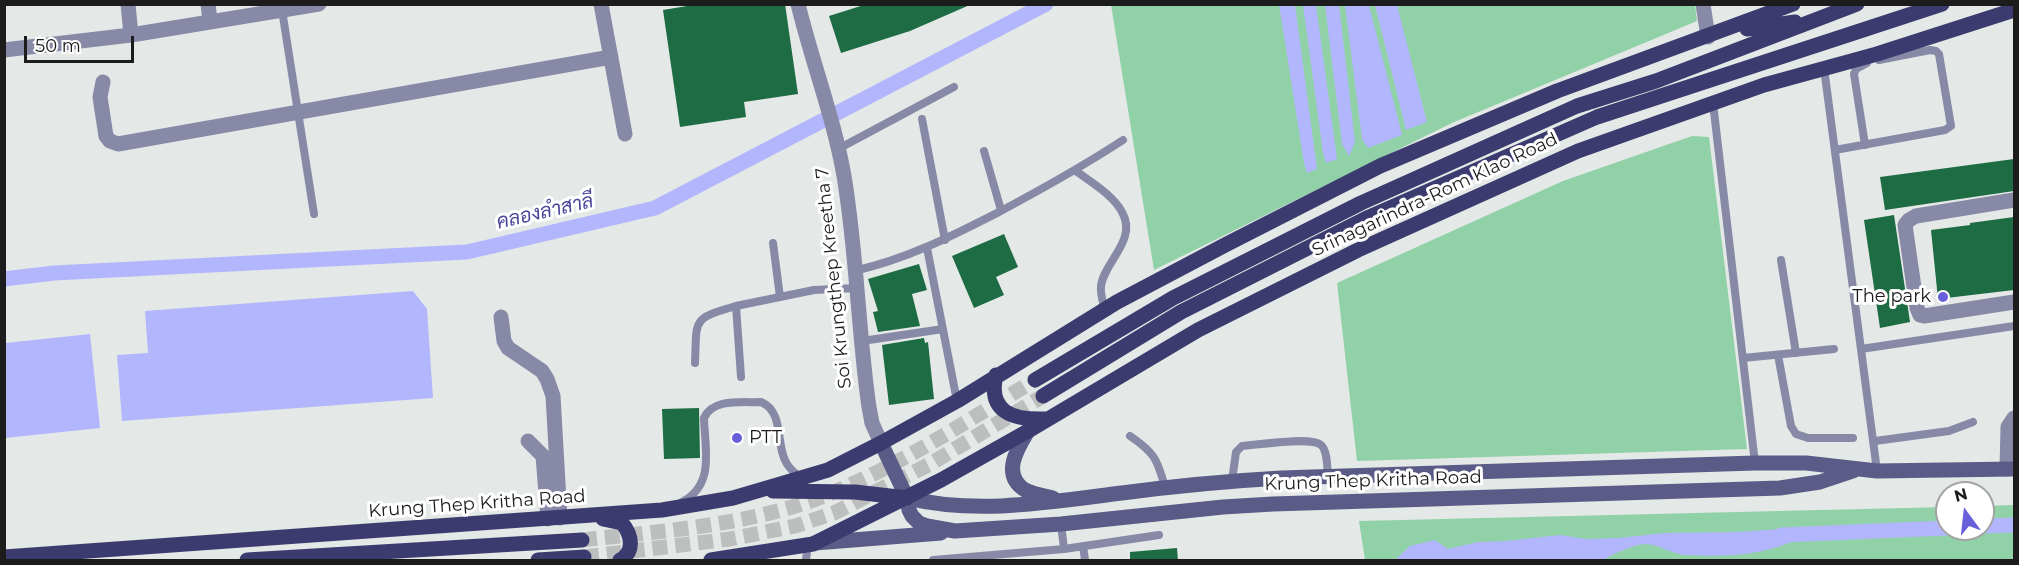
<!DOCTYPE html>
<html>
<head>
<meta charset="utf-8">
<style>
	body { margin:0 }
	#map { position:relative; width:2019px; height:565px; overflow:hidden; background:#e4e8e6; font-family:Montserrat,sans-serif }
	canvas { display:block }
	.frame { position:absolute; inset:0; border:6px solid #1b1c1b; pointer-events:none }
	.north { position:absolute; left:1935px; top:481px; width:60px; height:60px; box-sizing:border-box; background:#fff; border:2px solid #a4a4a4; border-radius:50%; rotate:345deg; font-size:16px; font-weight:700; line-height:24px; text-align:center; color:#1b1c1b }
	.north::after { content:''; display:block; margin:auto; width:21px; height:27px; background:#6860da; clip-path:polygon(50% 0,100% 100%,50% 72%,0 100%) }
	.scale { position:absolute; left:24px; top:36px; width:110px; height:27px; box-sizing:border-box; border:3px solid #1b1c1b; border-top:0; padding-left:8px; font-size:18px; line-height:21px; white-space:nowrap; color:#1b1c1b; -webkit-text-stroke:4px #fff; paint-order:stroke }
</style>
</head>
<body>
<div id="map">
<canvas width="2019" height="565"></canvas>
<div class="frame"></div>
<div class="north">N</div>
<div class="scale">50 m</div>
</div>
<script>
const context = document.querySelector('canvas').getContext('2d');
context.lineJoin = 'round';
function fill(path, color) {
  context.fillStyle = color;
  context.fill(path, 'evenodd');
}
function trace(path, color, width, dash) {
  context.strokeStyle = color;
  context.lineWidth = width;
  context.lineCap = dash ? 'butt' : 'round';
  context.setLineDash(dash || []);
  context.stroke(path);
}
function drawText(font, color, halo, rows, align = 'center') {
  context.font = font + ' Montserrat,Sarabun,sans-serif';
  context.lineWidth = 6;
  context.setLineDash([]);
  context.textBaseline = 'middle';
  context.strokeStyle = halo;
  context.fillStyle = color;
  for (const [text, x, y, turn = 0] of rows) {
    context.save();
    context.translate(x, y);
    context.rotate((+turn || 0) * Math.PI / 180);
    context.textAlign = isNaN(turn) ? turn : align;
    if (halo) context.strokeText(text, 0, 0);
    context.fillText(text, 0, 0);
    context.restore();
  }
}
fill(new Path2D(`
	M1695,4L1697,21L1452,123L1154,270L1111,5Z
	M1692,136L1709,137L1747,449L1357,461L1337,283L1563,181Z
	M2014,505V560H1365L1359,521L1947,507V529H1983V506Z`), '#91d1a8');
fill(new Path2D(`
	M1279,5H1295L1317,169L1307,173L1304,163Z
	M1303,5H1316L1337,159L1326,163L1323,153Z
	M1325,5H1339L1355,142L1349,156L1342,144Z
	M1345,5H1369L1402,135L1368,148L1362,139Z
	M1375,5H1397L1427,122L1406,130Z
	M413,291L427,309L433,398L122,421L117,355L148,353L145,311Z
	M90,334L100,428L5,438V343Z
	M1795,528L1802,537C1765,556 1726,557 1685,555C1672,554 1658,544 1645,544C1631,545 1615,554 1602,560H1395L1410,546L1435,540L1448,549L1478,542L1506,541L1560,535L1586,539L1618,538L1665,533L1737,532Z`), '#b2b6fd');
trace(new Path2D(`
	M4,279L54,273L467,252L655,208L1046,4
	M1983,526L2014,525
	M1781,535L1947,528`), '#b2b6fd', 15);
fill(new Path2D(`
	M699,4H785L798,94L744,102L746,117L680,127L663,10Z
	M867,4H972L910,31L841,53L829,16Z
	M2014,159V191L1885,210L1880,177Z
	M1894,215L1910,322L1880,328L1864,220Z
	M2014,217V290L1938,299L1931,230L1970,225V223Z
	M1004,234L1018,267L996,277L1004,295L974,308L952,256Z
	M919,264L927,290L912,294L920,326L878,332L873,312L878,311L868,279Z
	M924,338L925,343L928,342L934,399L889,405L882,345Z
	M699,408L700,458L664,459L662,409Z
	M1177,548L1178,561H1130V552Z`), '#1d6c43');
trace(new Path2D(`
	M582,540C662,531 743,526 819,498C895,469 965,422 1035,380
	M584,557L730,539L795,526L834,513L930,464L1043,396`), '#bcbfbd', 15, [15, 8]);
trace(new Path2D(`
	M282,10L314,214
	M1824,68L1877,471
	M1713,103L1755,463
	M922,119L945,240
	M1865,145L1854,74L1856,69L1867,63
	M838,149L954,87
	M1835,150L1945,130L1951,126L1939,54L1936,51L1930,50L1879,60
	M984,151L1001,210
	M1076,171C1091,182 1113,195 1122,212C1138,240 1104,262 1101,286C1100,294 1103,302 1105,310
	M773,243L780,297
	M927,248L957,401
	M1781,260L1796,353
	M854,271C907,259 952,236 999,212C1042,189 1082,167 1123,140
	M862,341L943,329
	M1861,349L2014,326
	M1778,355L1791,426L1796,434L1808,438H1853
	M1743,358L1834,349
	M695,363C697,319 691,319 736,306
	M741,377L736,306L814,290L857,288
	M1130,436C1155,453 1157,459 1165,487
	M1875,441L1949,431L1973,422
	M1232,481L1236,452L1242,446C1257,445 1311,436 1321,445C1328,451 1327,469 1328,477
	M682,502C715,485 705,450 704,418C713,398 742,403 761,402C785,412 775,446 787,464C790,469 796,474 801,478
	M1083,546L1085,560
	M1064,549L1159,535
	M806,560L808,544
	M933,560L1064,549L1061,524`), '#8789a7', 8);
trace(new Path2D(`
	M128,4L131,35
	M208,4L210,21
	M601,4L625,134
	M798,4C812,62 834,118 844,176C857,253 858,331 869,407L872,423L881,443
	M1703,4L1708,37
	M4,50L131,35L319,4
	M103,82L100,97L106,136L110,141L118,144L611,57
	M2014,200L1916,216L1909,220L1905,225L1917,308L1920,315L1924,316L2014,302
	M501,317L504,341L508,348L542,371L547,379L553,396L560,518
	M528,441L543,456L548,519
	M2007,469L2008,427L2014,418`), '#8789a7', 15);
trace(new Path2D(`
	M1028,431C1017,449 1001,475 1025,490C1033,494 1044,496 1053,498
	M881,443L907,498L909,510L912,516L919,523L927,526L955,531L1061,524L1223,507L1273,504L1780,488L1820,482L1853,471
	M907,498C978,515 1050,502 1122,493C1175,486 1228,481 1281,478L1755,463H1806L1877,471L2014,469
	M815,543L941,533`), '#5a5c87', 15);
trace(new Path2D(`
	M1747,29L1795,22
	M996,375C987,413 1014,420 1045,419
	M1035,380L1173,298L1361,203L1577,106L1656,81L1857,4
	M1043,396L1181,312L1369,217L1597,117L1942,4
	M773,491L855,492L907,498
	M603,519L622,523C632,535 635,552 620,560
	M4,557L662,510L733,498L828,470L881,443L957,401L1117,302L1227,244L1380,166L1557,91L1793,4
	M247,560L582,540
	M538,560L584,557
	M711,560L813,544L941,480L1028,431L1198,330L1358,250L1578,151L1764,85L1877,54L2014,10`), '#3c3b6f', 15);
for (const [x, y, r, color] of [
	[1943,297,6,"#6860da"],
	[737,438,6,"#6860da"]
]) {
  const dot = new Path2D();
  dot.arc(x, y, r, 0, 2 * Math.PI);
  context.fillStyle = color;
  context.fill(dot);
  trace(dot, '#fff', 2);
}
drawText('18px', '#1b1c1b', '#fff', [
	["Srinagarindra-Rom Klao Road",1435,195,-25],
	["Soi Krungthep Kreetha 7",834,278,-96],
	["Krung Thep Kritha Road",1373,481,-2],
	["Krung Thep Kritha Road",477,504,-4]
]);
drawText('18px', '#1b1c1b', '#fff', [
	["The park",1931,297],
	["PTT",749,438,"left"]
], 'right');
drawText('italic 20px', '#4b479a', '#fff', [
	["คลองลำสาลี",545,212,-13]
]);
</script>
</body>
</html>
